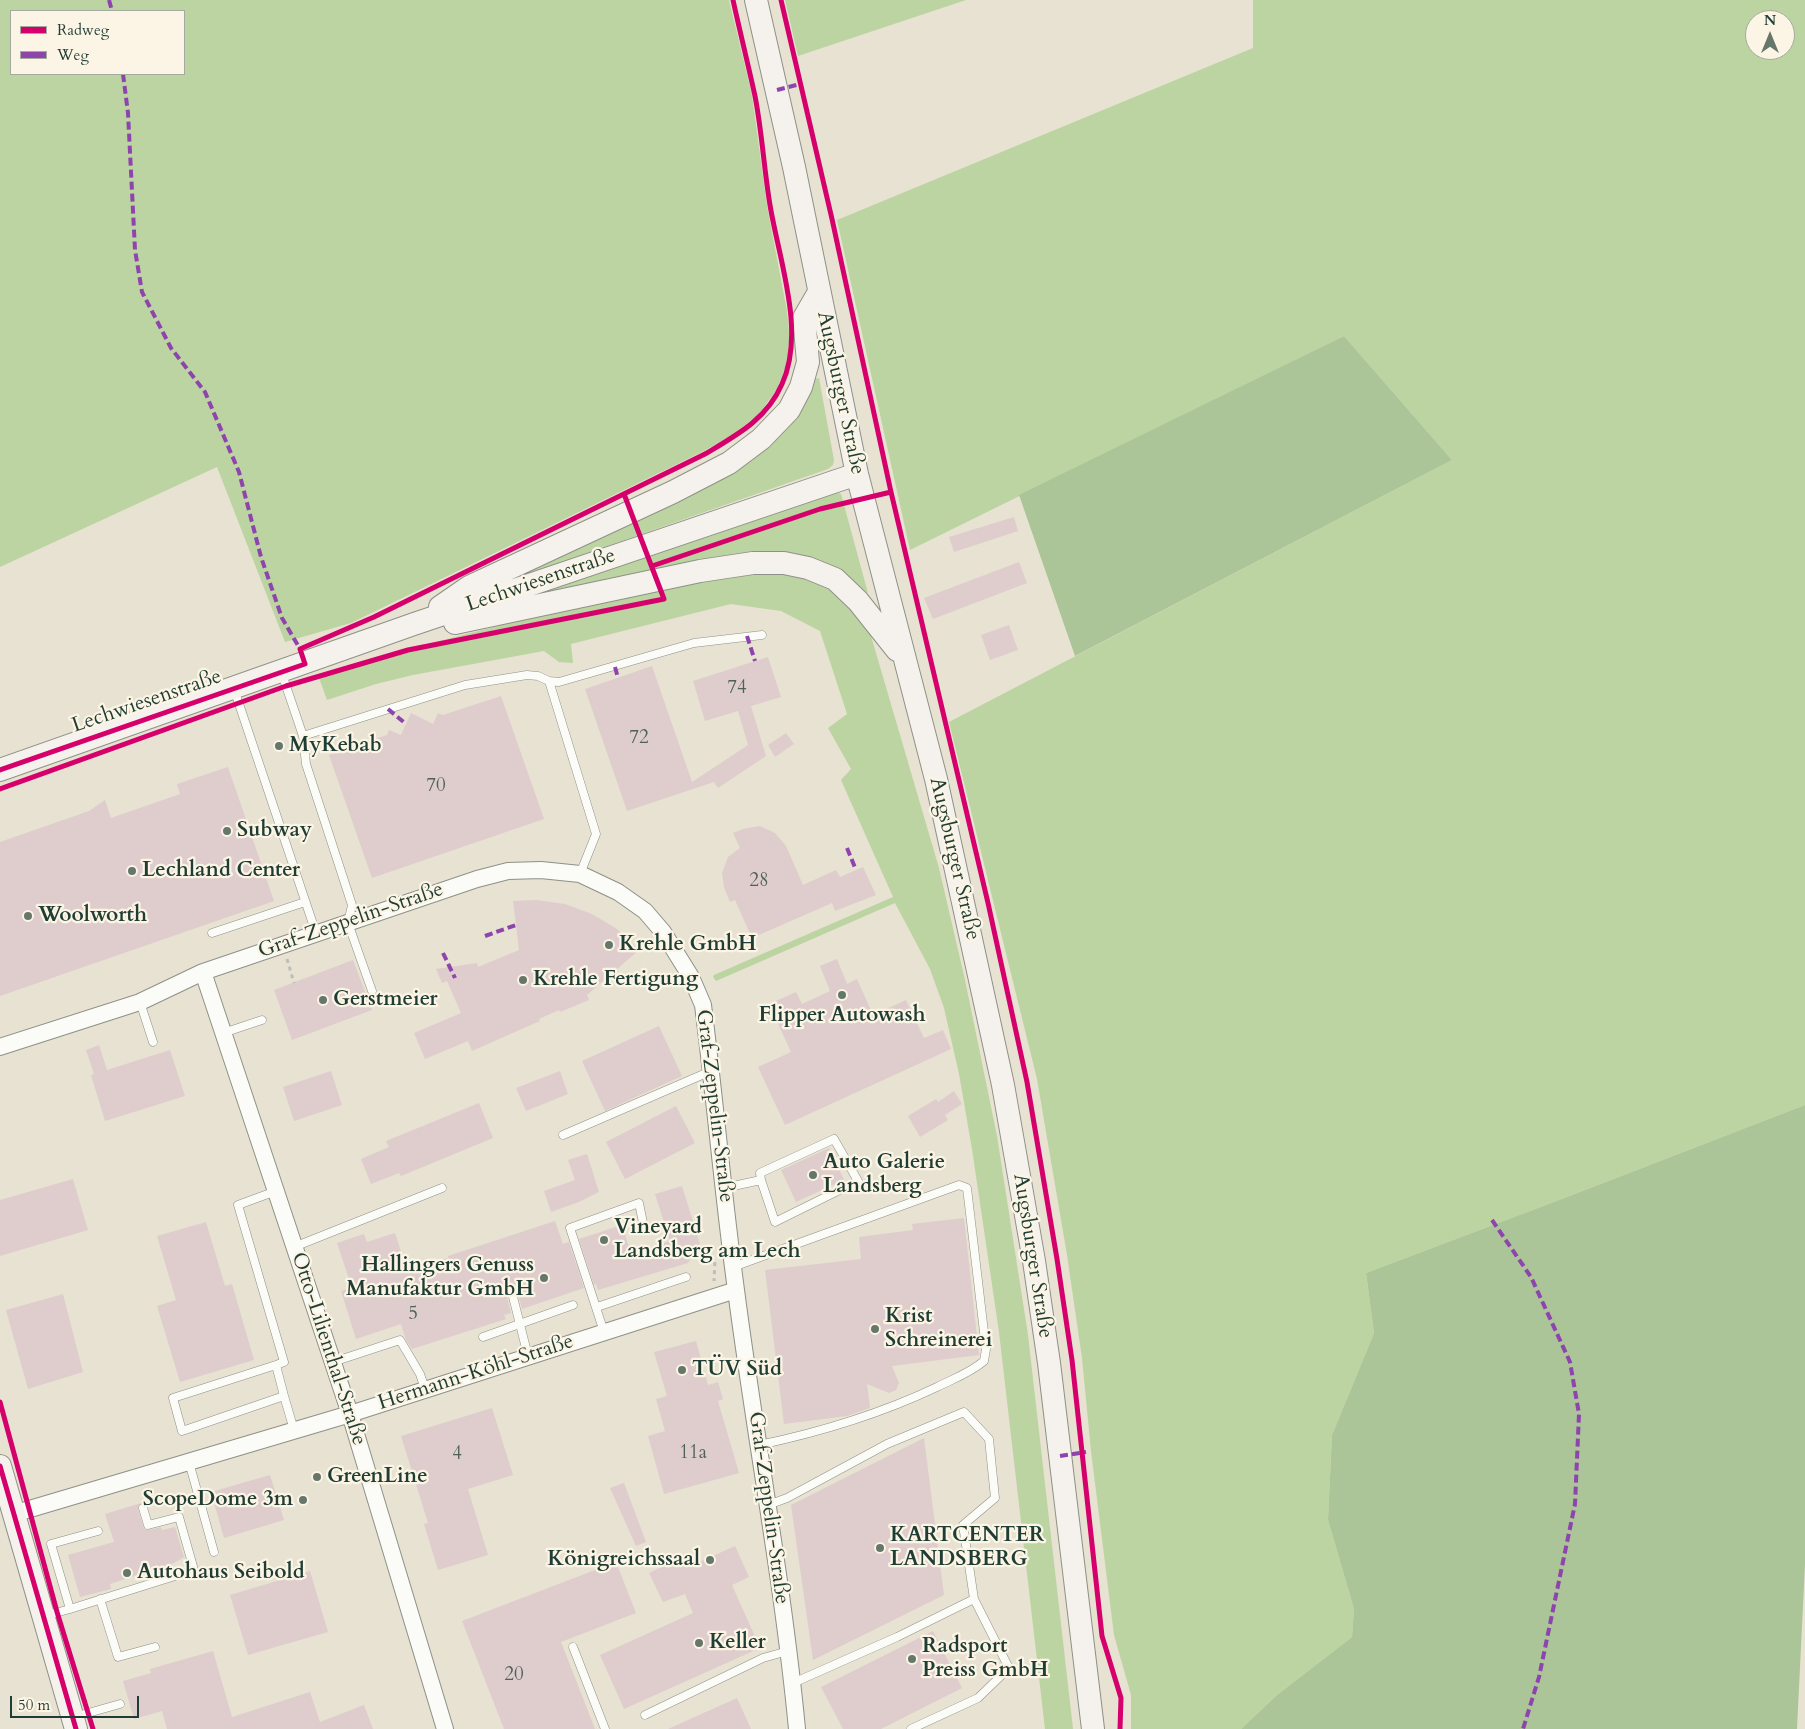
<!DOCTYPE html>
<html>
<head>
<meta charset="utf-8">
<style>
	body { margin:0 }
	#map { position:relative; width:1805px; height:1729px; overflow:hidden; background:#e7e2d1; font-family:Cardo,serif }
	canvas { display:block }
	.legend { position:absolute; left:10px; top:10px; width:175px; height:65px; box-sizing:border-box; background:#fcf5e5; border:1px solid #a4ab9e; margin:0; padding:6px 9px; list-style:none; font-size:15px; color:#1f3d34 }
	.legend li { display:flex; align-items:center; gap:10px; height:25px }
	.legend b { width:25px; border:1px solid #a4ab9e }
	.north { position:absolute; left:1745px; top:10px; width:50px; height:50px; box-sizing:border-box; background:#fcf5e5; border:1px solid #a4ab9e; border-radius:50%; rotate:0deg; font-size:14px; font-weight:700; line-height:20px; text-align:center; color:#1f3d34 }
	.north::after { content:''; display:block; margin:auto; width:18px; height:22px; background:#65776b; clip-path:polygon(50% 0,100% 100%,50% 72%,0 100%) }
	.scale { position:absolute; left:10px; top:1696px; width:129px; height:22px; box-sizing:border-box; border:2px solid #1f3d34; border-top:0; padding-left:6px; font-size:15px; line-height:18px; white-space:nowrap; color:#1f3d34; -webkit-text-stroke:4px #fcf5e5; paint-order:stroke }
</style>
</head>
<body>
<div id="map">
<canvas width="1805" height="1729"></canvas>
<ul class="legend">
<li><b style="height:6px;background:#d6006c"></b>Radweg</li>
<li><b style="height:6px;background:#8e44ad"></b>Weg</li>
</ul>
<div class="north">N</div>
<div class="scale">50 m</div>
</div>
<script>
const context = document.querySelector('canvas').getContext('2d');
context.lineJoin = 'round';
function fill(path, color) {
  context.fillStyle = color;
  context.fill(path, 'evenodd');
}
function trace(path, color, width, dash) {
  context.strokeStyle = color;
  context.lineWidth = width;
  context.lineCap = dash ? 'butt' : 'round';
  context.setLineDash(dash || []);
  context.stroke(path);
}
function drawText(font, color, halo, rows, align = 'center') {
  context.font = font + ' Cardo,serif';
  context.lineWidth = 4.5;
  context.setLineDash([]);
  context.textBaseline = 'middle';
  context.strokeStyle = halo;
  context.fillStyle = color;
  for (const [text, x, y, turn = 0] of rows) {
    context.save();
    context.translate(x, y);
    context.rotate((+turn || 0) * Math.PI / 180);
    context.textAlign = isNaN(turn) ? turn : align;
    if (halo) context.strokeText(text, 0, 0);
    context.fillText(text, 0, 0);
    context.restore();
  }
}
fill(new Path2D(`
	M0,0H729L752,95L767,206L787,311L789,331V358L777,389L759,414L735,433L704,451L351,623L285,642L217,467L0,567ZM11,11H184V74H11Z
	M785,0H966L798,56Z
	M1253,0H1805V1105L1567,1197L1366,1273L1374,1333L1332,1435L1328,1520L1354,1609L1352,1637L1277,1695L1241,1729H1131V1695L1114,1635L1091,1451L1082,1358L1067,1255L1037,1079L949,722L1452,460L1344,336L910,550L837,220L1253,48ZM1755,20H1785V50H1755Z
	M819,378L834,460L833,465L828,469L507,581L710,484L753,459L783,432L814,379Z
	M835,491L841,494L868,593L823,565L523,599Z
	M794,573L828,586L852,608L871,636L939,868L965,980L997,1136L1028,1335L1073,1729H1045L999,1332L972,1149L959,1074L944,1008L930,969L895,903L716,981L713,977L714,975L893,897L841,780L851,769L828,728L847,714L820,631L781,611L731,604L571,644L573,663L559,662L544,651L413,675L376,684L327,700L318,675L369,659L549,613L734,575Z`), '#bcd4a1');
fill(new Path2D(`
	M1344,336L1452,460L1075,656L1019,495Z
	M1805,1105V1564L1797,1729H1241L1277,1695L1352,1637L1354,1609L1328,1520L1332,1435L1374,1333L1366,1273L1567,1197Z`), '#abc598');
fill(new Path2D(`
	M1014,517L1018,531L954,552L949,537Z
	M1019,562L1027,583L933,619L924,598Z
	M1009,625L1018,650L990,660L981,635Z
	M768,657L781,697L751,706L766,756L718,788L714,782L627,811L585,689L652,666L692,782L748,745L738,711L705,721L693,681Z
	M501,696L544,819L372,878L329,755L387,735L389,730L401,735L411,713L433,724L438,713L443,715Z
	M786,733L794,744L775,757L768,745Z
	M228,767L274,901L0,996V842L89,811L105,800L111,818L180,794L177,784Z
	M760,826L775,833L786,846L803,885L836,870L840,877L863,867L876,895L835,911L832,903L752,938L735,900L730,902L724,887L722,873L728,857L740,848L733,833L743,829Z
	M536,900L565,904L592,914L617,929L639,950L587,995L589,1000L560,1012L559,1010L539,1019L540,1021L472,1051L468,1041L425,1059L414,1033L461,1013L447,981L442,983L436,969L477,963L478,967L519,950L513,901Z
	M837,959L847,984L857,979L873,1015L906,1000L924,1038L943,1030L951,1049L785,1125L758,1067L791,1052L769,1004L796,992L802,1004L830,991L820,966Z
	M353,960L372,1010L292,1040L274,990Z
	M659,1026L682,1076L605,1111L582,1061Z
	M99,1045L107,1070L170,1050L185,1096L105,1121L91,1075L94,1074L86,1050Z
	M331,1071L342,1105L294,1121L283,1087Z
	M560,1071L568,1094L526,1111L516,1088Z
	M954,1091L962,1104L945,1115L948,1120L920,1137L908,1116L936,1099L938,1102Z
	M479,1103L493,1138L401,1176L399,1173L371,1184L361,1159L389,1147L386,1141Z
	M676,1106L695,1143L625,1179L606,1142Z
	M829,1148L844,1180L796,1202L781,1170Z
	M587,1154L599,1192L579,1202L551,1212L544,1191L575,1180L568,1160Z
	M73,1179L88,1230L0,1256V1200Z
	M682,1186L700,1244L688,1263L598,1290L596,1284L594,1285L579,1239L622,1225L631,1254L670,1241L655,1194Z
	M964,1218L979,1355L892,1366L899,1383L896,1390L889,1393L867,1384L870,1408L847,1416L784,1424L765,1270L861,1259L859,1237L913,1230L912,1224Z
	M555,1221L563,1244L569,1242L584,1288L522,1309L516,1287L513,1284H509L505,1290L511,1313L504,1315L506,1319L412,1349L406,1340L401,1324L356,1339L341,1291L352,1288L337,1243L364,1234L367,1242L395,1233L407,1270L448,1258V1256Z
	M206,1222L225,1286L232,1284L254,1360L180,1382L157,1306L176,1300L157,1236Z
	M63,1294L83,1372L28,1389L6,1310Z
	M696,1341L708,1385L718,1382L723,1399L718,1401L739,1473L664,1494L648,1436L665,1431L656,1399L667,1396L654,1352Z
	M492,1408L513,1475L468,1489L488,1555L438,1570L424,1524L428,1523L401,1436Z
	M924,1438L944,1595L813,1660L791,1505Z
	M270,1475L284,1520L224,1538L211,1492Z
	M624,1483L646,1542L636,1546L610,1488Z
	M141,1503L138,1509L144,1529L149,1530L161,1527L162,1530L175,1527L184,1557L174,1563L110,1584L111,1589L80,1597L68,1555L114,1542L105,1514Z
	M735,1546L749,1577L732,1585L760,1648L624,1709L600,1655L693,1613L685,1594L663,1602L649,1573L688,1554L693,1565Z
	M616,1562L636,1613L561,1642L595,1729H504L462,1621Z
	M310,1571L328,1632L248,1655L230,1595Z
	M933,1631L962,1688L881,1729H843L821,1687Z
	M213,1651L232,1717L310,1692L320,1722L364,1705L373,1729H167L162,1711L134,1719L123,1681L151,1673L150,1669Z
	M737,1698L751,1729H668Z`), '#dfcdcd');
const lane = new Path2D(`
	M282,674L303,736
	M549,681L596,834L580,874
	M234,689L316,933
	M212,933L305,902
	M372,991L348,923L352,905L306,764L303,736L465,685L527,675L538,676L549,681L559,682L694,643L762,635
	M140,1002L153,1042
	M223,1033L262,1020
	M563,1135L711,1071
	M724,1188L761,1180L775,1222L858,1181L834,1139L760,1173L761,1180
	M276,1191L238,1205L284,1362L276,1365
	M294,1247L442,1188
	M733,1267L959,1185L967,1188L986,1349L984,1361C970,1373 953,1379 937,1387C880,1414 821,1432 759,1445
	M511,1289L528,1356
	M597,1307L686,1277
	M604,1332L570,1228L639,1203L643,1223
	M483,1337L573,1305
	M333,1362L400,1340L420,1374L425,1389
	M284,1396L276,1365L173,1398L182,1431L284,1396L294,1430
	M189,1462L214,1552
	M768,1505L787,1498L887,1444L964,1412L989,1439L995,1498L963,1525L974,1599L897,1637L793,1683
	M100,1599L118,1657L155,1647
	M70,1609L194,1570L179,1517L148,1525L143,1508
	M44,1616L70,1609L51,1544L98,1531
	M573,1647L605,1729
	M645,1715L763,1658L788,1651
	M74,1717L120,1704
	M911,1729L978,1698L1009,1668L974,1599`);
const street = new Path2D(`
	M203,972L350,1414L445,1729
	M0,1047L140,1002L203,972L477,879L508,871L541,870L580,874L618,892L645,911L663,932L691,977L703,1005C715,1100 723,1195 736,1290C755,1437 783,1582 797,1729
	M13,1514L350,1414L736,1290`);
const secondary = new Path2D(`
	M756,0L794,167L857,474L936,779L1003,1085L1034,1261L1049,1363L1093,1729
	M440,607L469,587L673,492L729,463L761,439L789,410L801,387L808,362L804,318L819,292
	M455,623L700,571L753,563H784L808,568L835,579L858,601L897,650
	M0,770L414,624L857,474
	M0,1466L76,1729`);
trace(lane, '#8e9187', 9);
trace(street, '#8e9187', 18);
trace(secondary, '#8e9187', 24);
trace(new Path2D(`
	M287,959L294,983
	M694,1252L715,1261L714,1281`), '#bcbebb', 3, [4, 4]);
trace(lane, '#fbfbf8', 8);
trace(street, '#fbfbf8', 16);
trace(secondary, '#f5f2ed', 22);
trace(new Path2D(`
	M109,0L112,11
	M123,74L128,113L135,250L142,292L171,348L205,392L239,472L261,557L282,618L300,649
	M777,90L800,84
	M747,636L755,661
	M615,667L618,678
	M388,709L406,724
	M847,848L856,870
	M485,936L516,925
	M443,953L455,978
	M1492,1220L1531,1277L1570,1362L1579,1414L1575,1504L1539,1677L1523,1729
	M1060,1456L1086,1452`), '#8e44ad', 4, [8, 4]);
trace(new Path2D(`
	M781,0L832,219L891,492L988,903L1027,1082L1057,1259L1072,1360L1102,1636L1121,1698L1120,1729
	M652,566L820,509L891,492
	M0,770L305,664L300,649L374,617L705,454C737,435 767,419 782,384C806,332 779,260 770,205C764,169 762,132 755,96C748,64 740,32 733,0
	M0,789L286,686L408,650L664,599L624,494
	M0,1402L57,1612L93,1729
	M0,1466L76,1729`), '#d6006c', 5);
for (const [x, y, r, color] of [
	[279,746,5,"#65776b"],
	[227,831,5,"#65776b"],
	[132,871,5,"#65776b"],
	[28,916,5,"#65776b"],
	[609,945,5,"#65776b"],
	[523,980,5,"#65776b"],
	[842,995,5,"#65776b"],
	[323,1000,5,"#65776b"],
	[813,1175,5,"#65776b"],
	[604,1240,5,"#65776b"],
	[544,1278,5,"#65776b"],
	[875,1329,5,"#65776b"],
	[682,1370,5,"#65776b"],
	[317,1477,5,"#65776b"],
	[303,1500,5,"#65776b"],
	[880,1548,5,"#65776b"],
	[710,1560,5,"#65776b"],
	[127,1573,5,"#65776b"],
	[699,1643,5,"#65776b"],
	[912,1659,5,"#65776b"]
]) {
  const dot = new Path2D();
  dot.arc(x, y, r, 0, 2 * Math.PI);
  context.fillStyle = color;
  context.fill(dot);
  trace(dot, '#fcf5e5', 2);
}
drawText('19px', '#4f615a', null, [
	["74",737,689],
	["72",639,739],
	["70",436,787],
	["28",759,882],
	["5",413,1315],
	["11a",693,1454],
	["4",457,1455],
	["20",514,1676]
]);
drawText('21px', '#1f3d34', '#fcf5e5', [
	["Augsburger Straße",840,393,78],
	["Lechwiesenstraße",541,581,-19],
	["Lechwiesenstraße",147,702,-19],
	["Augsburger Straße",954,859,77],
	["Graf-Zeppelin-Straße",351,921,-19],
	["Graf-Zeppelin-Straße",714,1106,83],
	["Augsburger Straße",1032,1256,81],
	["Otto-Lilienthal-Straße",328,1349,72],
	["Hermann-Köhl-Straße",476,1373,-18],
	["Graf-Zeppelin-Straße",768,1508,82]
]);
drawText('bold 21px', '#1f3d34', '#fcf5e5', [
	["MyKebab",289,746],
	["Subway",237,831],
	["Lechland Center",142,871],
	["Woolworth",38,916],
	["Krehle GmbH",619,945],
	["Krehle Fertigung",533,980],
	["Gerstmeier",333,1000],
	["Flipper Autowash",842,1016,"center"],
	["Auto Galerie",823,1163],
	["Landsberg",823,1187],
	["Vineyard",614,1228],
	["Landsberg am Lech",614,1252],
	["Hallingers Genuss",534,1266,"right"],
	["Manufaktur GmbH",534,1290,"right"],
	["Krist",885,1317],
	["Schreinerei",885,1341],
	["TÜV Süd",692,1370],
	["GreenLine",327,1477],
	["ScopeDome 3m",293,1500,"right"],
	["KARTCENTER",890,1536],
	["LANDSBERG",890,1560],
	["Königreichssaal",700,1560,"right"],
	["Autohaus Seibold",137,1573],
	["Keller",709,1643],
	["Radsport",922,1647],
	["Preiss GmbH",922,1671]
], 'left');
</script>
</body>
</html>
